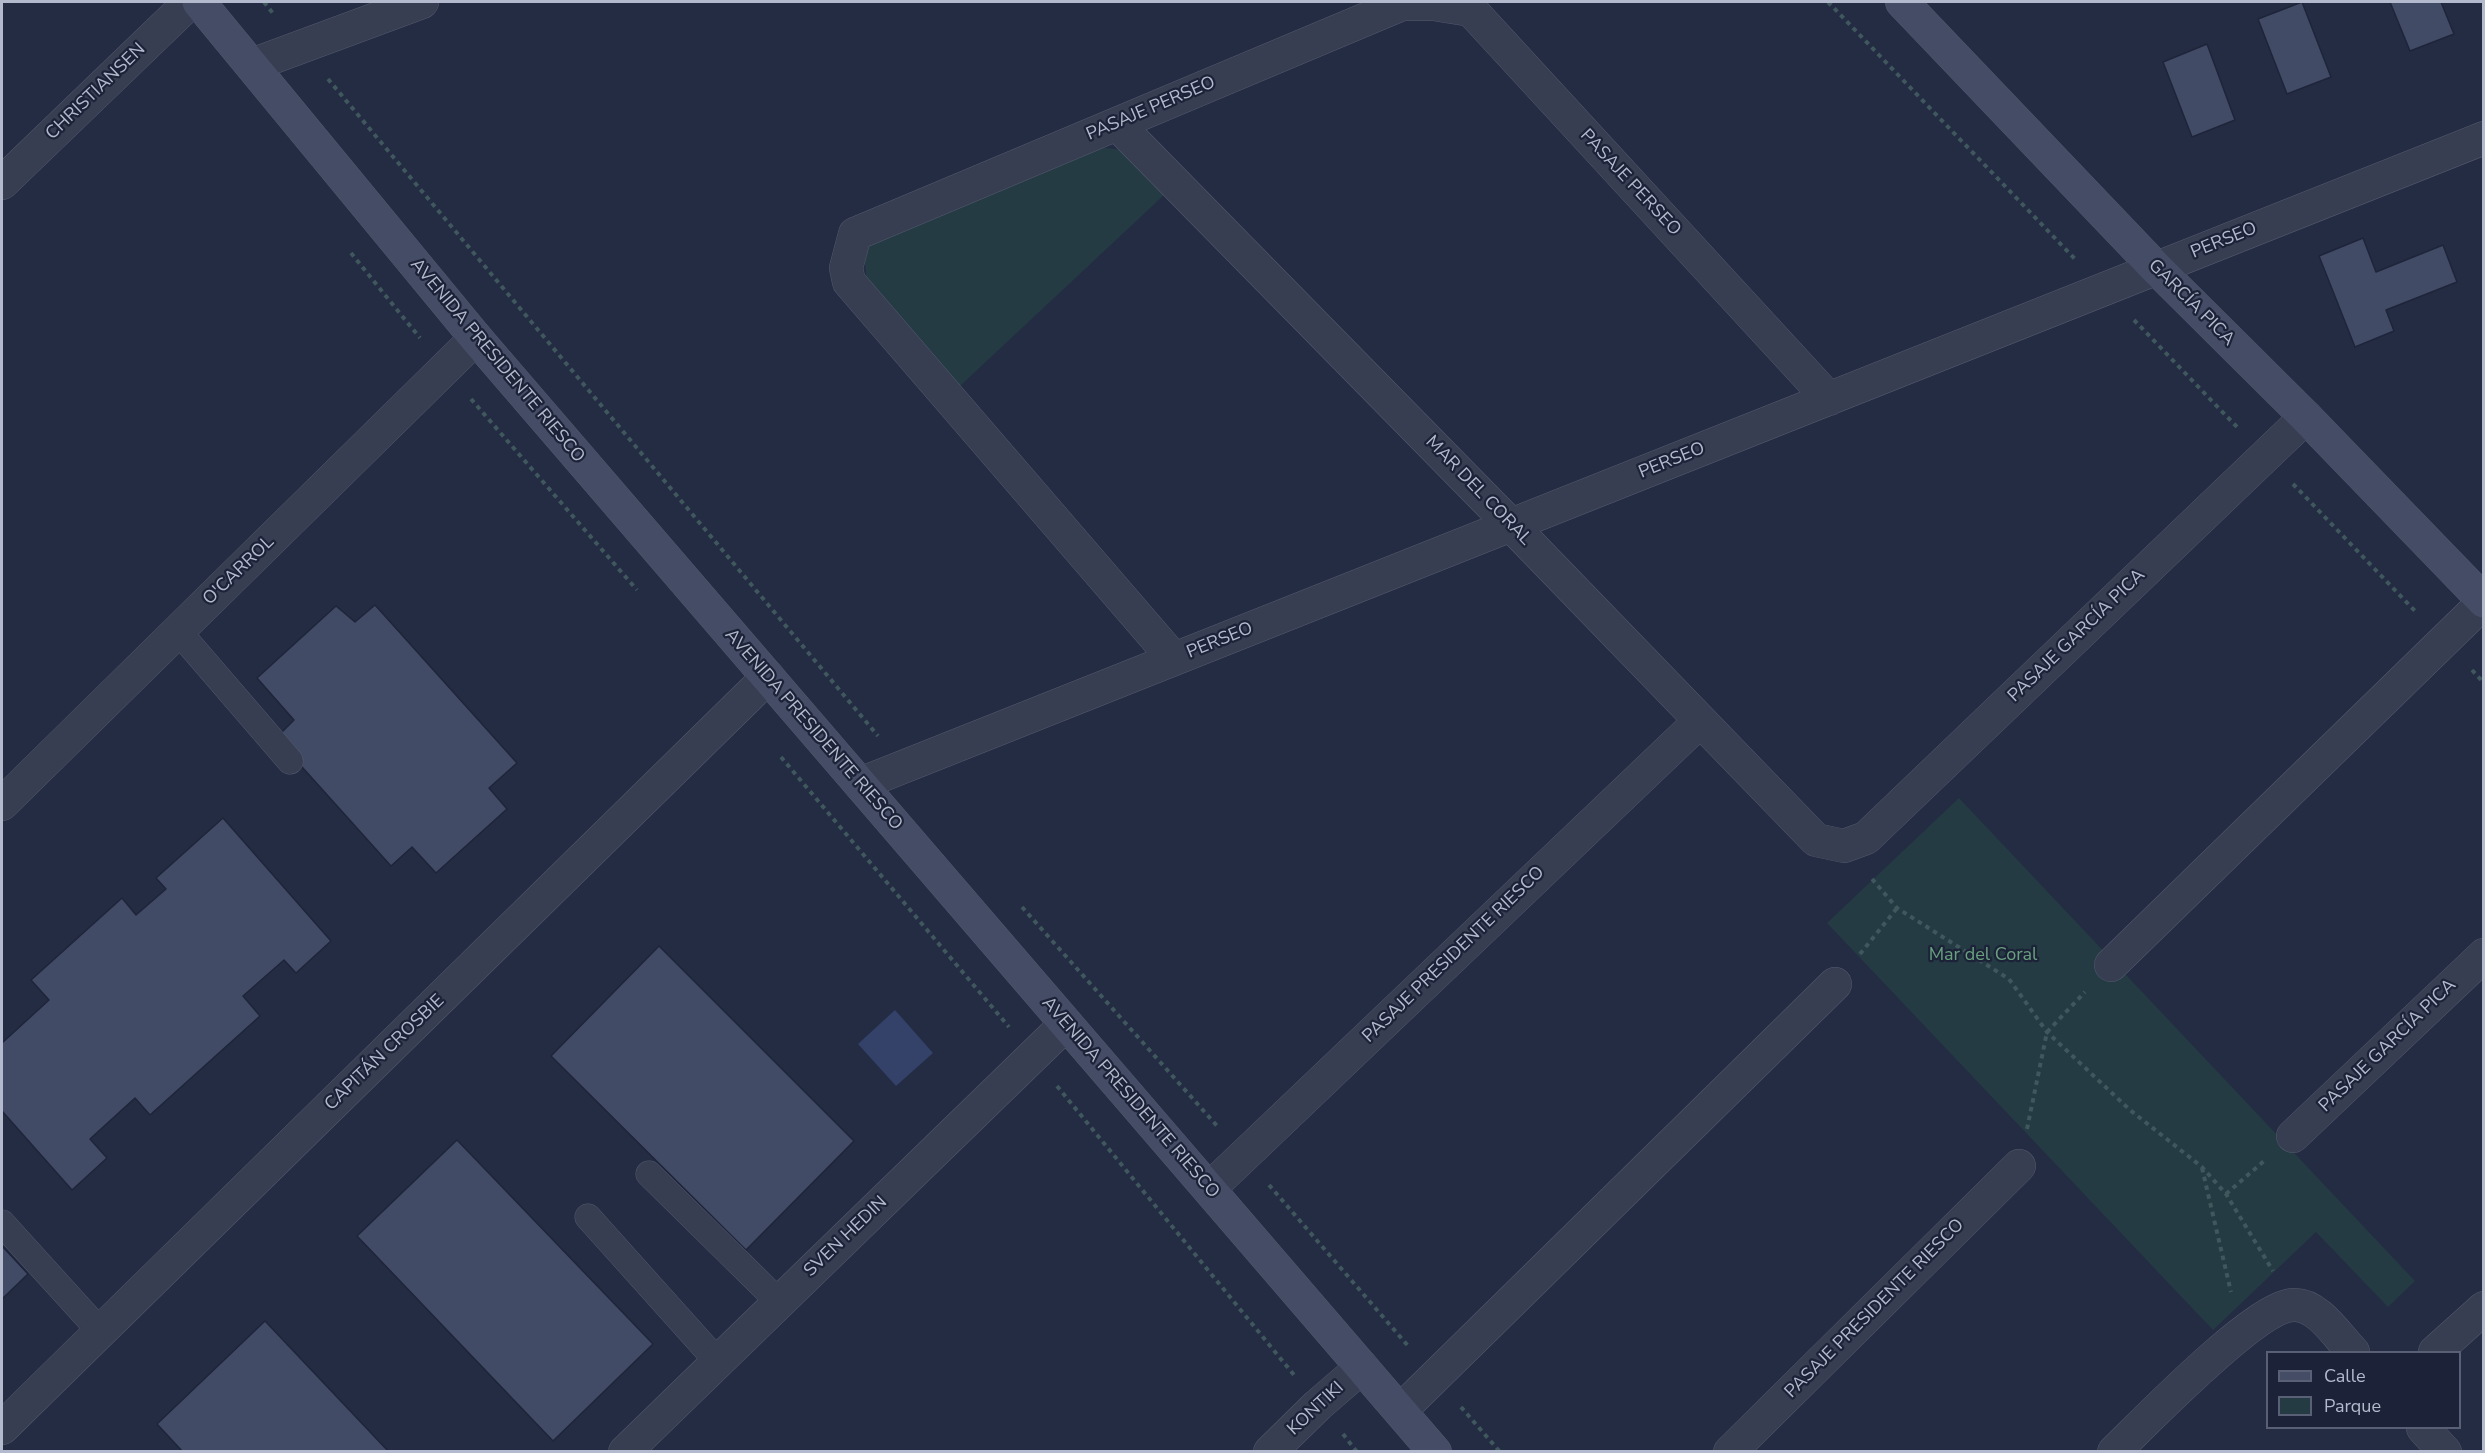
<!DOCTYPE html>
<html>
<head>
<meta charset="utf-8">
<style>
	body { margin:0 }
	#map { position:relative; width:2485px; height:1453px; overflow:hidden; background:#232c43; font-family:"Nunito Sans",sans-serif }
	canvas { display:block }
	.frame { position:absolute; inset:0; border:3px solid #b4bacd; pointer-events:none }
	.legend { position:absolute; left:2266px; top:1351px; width:195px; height:78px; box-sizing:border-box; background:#1c2338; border:2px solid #595f74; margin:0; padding:8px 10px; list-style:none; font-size:18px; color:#b4bacd }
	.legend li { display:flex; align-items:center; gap:12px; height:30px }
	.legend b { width:30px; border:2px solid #595f74 }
</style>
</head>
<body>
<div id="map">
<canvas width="2485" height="1453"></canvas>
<div class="frame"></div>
<ul class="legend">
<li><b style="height:8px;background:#454c66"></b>Calle</li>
<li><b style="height:16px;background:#253b44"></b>Parque</li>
</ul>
</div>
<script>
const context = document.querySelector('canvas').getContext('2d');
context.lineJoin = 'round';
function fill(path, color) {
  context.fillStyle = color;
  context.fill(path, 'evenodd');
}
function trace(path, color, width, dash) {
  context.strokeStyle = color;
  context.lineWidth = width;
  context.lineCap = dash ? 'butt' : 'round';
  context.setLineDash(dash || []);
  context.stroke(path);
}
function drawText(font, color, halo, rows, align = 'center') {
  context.font = font + ' "Nunito Sans",sans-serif';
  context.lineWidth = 4.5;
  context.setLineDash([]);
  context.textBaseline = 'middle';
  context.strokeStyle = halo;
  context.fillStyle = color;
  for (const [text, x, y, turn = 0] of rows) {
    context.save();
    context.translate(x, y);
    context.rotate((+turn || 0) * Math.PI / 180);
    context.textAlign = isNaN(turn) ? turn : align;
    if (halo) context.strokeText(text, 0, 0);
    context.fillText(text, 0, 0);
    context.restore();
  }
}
fill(new Path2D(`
	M1098,147L1123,150L1164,195L960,386L867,283L864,253L870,239Z
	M1959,798L2415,1281L2388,1307L2316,1232L2213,1330L1827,923Z`), '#253b44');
fill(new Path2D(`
	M895,1010L933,1053L896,1086L858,1044Z`), '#344169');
const building = new Path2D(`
	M2302,2L2331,77L2287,94L2258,19Z
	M2390,2H2441L2454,34L2410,51Z
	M2207,44L2235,120L2192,137L2163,62Z
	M2363,238L2376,272L2443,245L2457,282L2386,310L2394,331L2355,347L2319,256Z
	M375,605L517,763L489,788L507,809L436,873L412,847L391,866L276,738L294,720L257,678L336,606L355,622Z
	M223,818L331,941L296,973L284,960L243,996L260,1016L150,1115L135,1098L90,1139L107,1158L72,1190L2,1111V1043L49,1000L31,980L122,898L136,915L166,889L156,878Z
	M659,946L854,1141L746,1250L551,1056Z
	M457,1140L653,1344L553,1441L357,1236Z
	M2,1246L28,1274L2,1299Z
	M265,1321L389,1452H183L157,1424Z`);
fill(building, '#424b65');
trace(building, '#1e253a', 1.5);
const lane = new Path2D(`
	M178,631L290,761
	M649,1174L779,1302
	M588,1217L718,1362
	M2,1223L100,1331`);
const street = new Path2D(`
	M252,65L422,2
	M1117,124L1511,525L1816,840L1844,846L1866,838L2306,417
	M2,183L190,2
	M1174,659L849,282L846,268L855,234L1402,4H1434L1471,10L1829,399
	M860,784L2484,138
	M2,804L476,338
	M2111,965L2484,602
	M2293,1136L2484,955
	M1209,1189L1700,721
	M2435,1352L2484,1308
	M1400,1411L1835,984
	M2,1428L768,677
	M2423,1428L2445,1452
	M625,1452L1066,1024
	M1270,1452L1318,1405L1362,1367
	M1730,1452L2019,1166
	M2114,1452C2145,1422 2257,1305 2294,1305C2318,1304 2338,1337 2353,1352`);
const secondary = new Path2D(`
	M199,2L476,338L1435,1452
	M1902,2L2156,268L2306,417L2484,601`);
trace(lane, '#52596d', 27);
trace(street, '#52596d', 34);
trace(secondary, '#52596d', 34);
trace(new Path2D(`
	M264,2L275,16
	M1828,2L2075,259
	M328,79L878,736
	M351,253L420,338
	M2134,320L2237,427
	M471,399L637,590
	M2293,484L2417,613
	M2472,670L2484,683
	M781,757L1009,1027
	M1872,879L1897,908L2009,979L2047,1032L2130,1110L2202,1167L2226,1194L2273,1271
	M1022,907L1218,1127
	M1860,954L1897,908
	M1057,1086L1294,1375
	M2027,1129L2047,1032L2085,992
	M2202,1168L2231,1292
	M1269,1185L1409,1347
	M2226,1194L2264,1161
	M1461,1407L1500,1452
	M1343,1434L1357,1452`), '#40575e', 4, [4.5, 4.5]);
trace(lane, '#383e52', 26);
trace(street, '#383e52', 33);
trace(secondary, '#454c66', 33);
drawText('18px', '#b4bacd', '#1c2338', [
	["CHRISTIANSEN",96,92,-44],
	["PASAJE PERSEO",1151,109,-23],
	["PASAJE PERSEO",1630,183,47],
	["PERSEO",2224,241,-22],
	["GARCÍA PICA",2191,303,45],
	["AVENIDA PRESIDENTE RIESCO",497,361,50],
	["PERSEO",1672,461,-22],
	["MAR DEL CORAL",1478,491,46],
	["O'CARROL",239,571,-44],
	["PASAJE GARCÍA PICA",2077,636,-44],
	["PERSEO",1220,641,-22],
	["AVENIDA PRESIDENTE RIESCO",813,730,49],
	["PASAJE PRESIDENTE RIESCO",1454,955,-44],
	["PASAJE GARCÍA PICA",2388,1046,-44],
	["CAPITÁN CROSBIE",385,1053,-44],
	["AVENIDA PRESIDENTE RIESCO",1130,1098,49],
	["SVEN HEDIN",846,1237,-44],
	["PASAJE PRESIDENTE RIESCO",1875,1309,-45],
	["KONTIKI",1316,1409,-43]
]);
drawText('18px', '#69a07e', '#1c2338', [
	["Mar del Coral",1983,956]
]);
</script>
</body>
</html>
